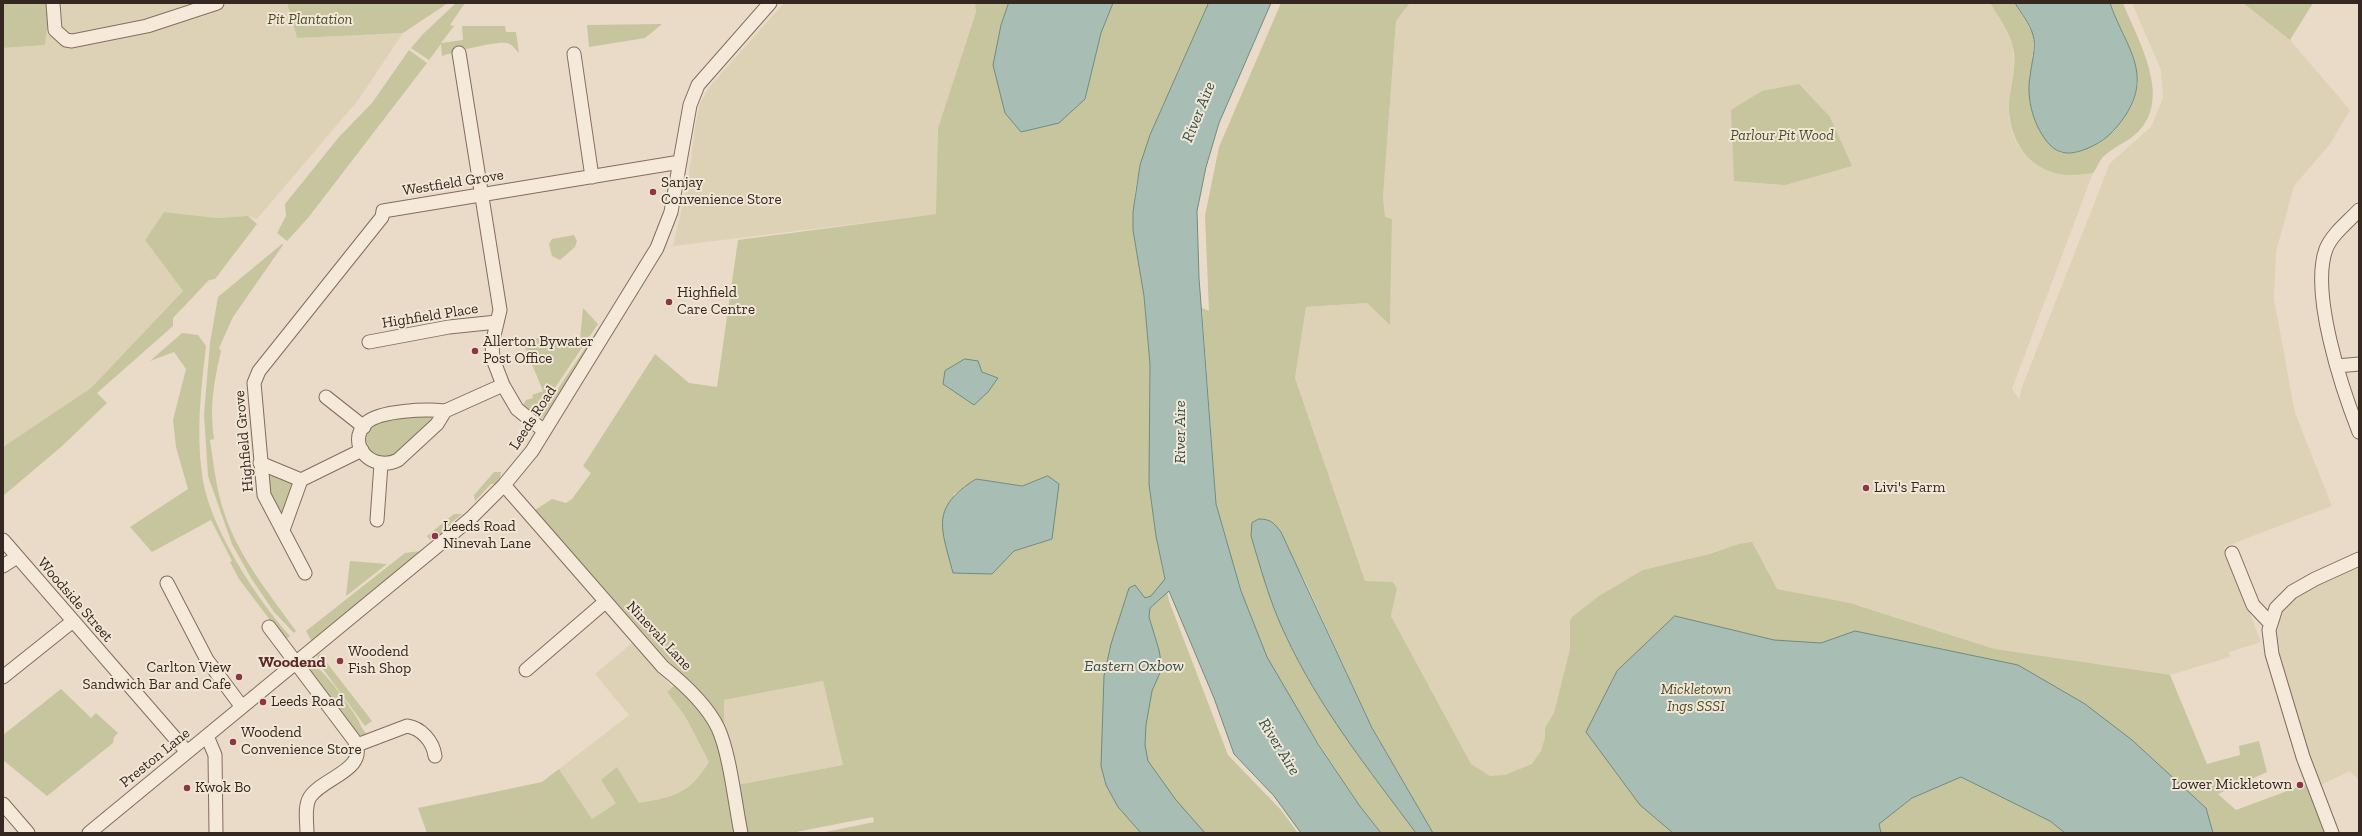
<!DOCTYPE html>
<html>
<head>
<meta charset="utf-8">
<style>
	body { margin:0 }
	#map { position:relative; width:2362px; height:836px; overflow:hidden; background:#e9dbc8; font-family:"Zilla Slab",serif }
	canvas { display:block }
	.frame { position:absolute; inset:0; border:4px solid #352821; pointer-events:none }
</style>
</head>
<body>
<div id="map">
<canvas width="2362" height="836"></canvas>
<div class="frame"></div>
</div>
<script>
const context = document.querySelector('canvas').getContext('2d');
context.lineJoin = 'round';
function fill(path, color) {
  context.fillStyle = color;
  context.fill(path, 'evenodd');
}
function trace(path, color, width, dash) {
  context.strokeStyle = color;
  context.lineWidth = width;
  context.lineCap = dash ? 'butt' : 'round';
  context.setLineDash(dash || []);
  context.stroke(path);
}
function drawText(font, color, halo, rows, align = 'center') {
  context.font = font + ' "Zilla Slab",serif';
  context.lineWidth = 4;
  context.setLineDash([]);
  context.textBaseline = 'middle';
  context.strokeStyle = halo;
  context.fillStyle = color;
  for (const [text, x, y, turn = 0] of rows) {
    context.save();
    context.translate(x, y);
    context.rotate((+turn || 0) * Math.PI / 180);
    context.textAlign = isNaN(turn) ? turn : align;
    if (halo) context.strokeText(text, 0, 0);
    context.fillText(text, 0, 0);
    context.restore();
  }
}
fill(new Path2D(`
	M50,3H287L297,38L403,33L359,99L257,219L248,216L217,218L164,212L145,240L183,291L91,388L3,447V48L45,45Z
	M784,3H975L976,12L938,128L937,214L673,246L688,183L695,127L700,103L711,85Z
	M1410,3H1990L2006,29L2013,47L2014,67L2010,92L2009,118L2012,132L2018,145L2032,161L2051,172L2072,176L2093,173L2012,389L2019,399L2022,387L2110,163L2151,127L2163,98L2161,70L2132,3H2243L2290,40L2350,110L2330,144L2294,186L2276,252L2274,299L2295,413L2332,506L2224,547L2261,642L2229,652L2230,657L2170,675L2139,672L1995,649L1857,605L1839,611L1780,595L1726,561L1578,682L1545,728V786L1489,778L1471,764L1391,616L1397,590L1365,581L1295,378L1306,307L1367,303L1390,324L1392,220L1385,217L1383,197L1396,21Z
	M2359,566V780L2350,771L2321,785L2318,781L2278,656L2276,627L2285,607L2297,596Z
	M633,642L672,687L667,692L685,716L709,762L700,776L683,792L673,796L639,803L617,767L616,803L592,819L559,769L629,715L595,674Z
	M823,681L843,765L737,785L724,724V700Z`), '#ded2b6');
fill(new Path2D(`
	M3,3H50L45,45L3,48Z
	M287,3H448L403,33L297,38Z
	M456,3H465L450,25L454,26L441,43L463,40L462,26H505L506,32H516L519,53C515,49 512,44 507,43C495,41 454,52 442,56L441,44L429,60L411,48L423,34Z
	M975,3H1009L1001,25L1085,99L1101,33L1113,3H1209L1150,135L1140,165L1135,192L1133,230L1144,296L1150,364L1149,484L1156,536L1169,601L1228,755L1281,810L1298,833H821L874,822L873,817L791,833H746L737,785L843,765L823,681L724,700V724L535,510L552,499L566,503L572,499L591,473L583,466L655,354L689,383L717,387L738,240L936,214L938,128L976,12ZM978,362L982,372L998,378L945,371ZM1048,476L1052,539L1014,551L953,495L976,479L1022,486Z
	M1281,3H1410L1396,21L1383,197L1385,217L1392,219L1390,325L1367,303L1306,307L1295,378L1365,581L1393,582L1397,589L1391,616L1471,764L1490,776L1505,775L1532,764L1541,751L1545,738V728L1554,713L1570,649V622L1572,617L1599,596L1643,570L1710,554L1739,544L1752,542L1777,589L1850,603L1995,649L2170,675L2207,764L2240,755L2239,746L2259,741L2267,772L2218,794L2236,810L2306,784L2324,833H1433L1372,728L1306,583L1274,523L1251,536L1280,622L1297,658L1366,766L1416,833H1381L1359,805L1294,706L1266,657L1241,591L1216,504L1202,308L1209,311L1205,216L1219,147Z
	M1990,3H2015L2034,35L2030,99L2037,125L2050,145L2061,153H2075L2100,143L2115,130L2132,104L2138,83L2110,3H2123C2137,39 2173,97 2138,132C2128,142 2113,147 2103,157C2099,161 2097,168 2093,173C2084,174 2075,176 2066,175C2029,172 2008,139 2009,104C2010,87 2016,70 2014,52C2011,34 2000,19 1990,3Z
	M2243,3H2313L2290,40Z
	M662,24L645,38L589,47L587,25Z
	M409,50L427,63L308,218L287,241L277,233L286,216L285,204L339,137L372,103Z
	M1799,84L1830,117L1852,166L1785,185L1734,181L1731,110L1762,91Z
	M164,212L217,218L248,216L257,224L215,279L209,280L173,318V326L97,393L107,403L61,447L3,496V447L91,388L183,291L145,240Z
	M574,235L577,241L575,247L560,260L552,256L549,244L552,239Z
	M282,244L283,245L233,317L219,348L221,351C214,381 209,408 214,439L210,440C214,465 216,490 225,515C239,557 270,595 296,631L294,633L274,612L251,578L232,544L208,476L204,414L210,343L218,297Z
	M583,308L598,324L536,416L523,405L526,400L533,398L532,395L543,391L524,345L529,338L580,340Z
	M600,326L602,328L550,411L541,419L539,417Z
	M182,333L198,335L206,346C201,389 196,431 202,474C208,525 256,598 290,636L285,640L239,579L230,562L232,561L211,520L152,552L130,527L188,489L176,447L173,420L186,369L174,352L150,361Z
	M432,414L434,419L397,458L384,462L364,446V433L379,420Z
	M494,472H501L500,479L495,484H491L475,501L474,495Z
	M271,473L294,483L284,512C269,513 269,488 267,477Z
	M454,514H462L451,523V526L436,539L434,537L430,540L427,536Z
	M421,551L312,642L306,631L405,553Z
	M350,561L387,564L346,596Z
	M320,654L372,721L365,726L323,669L317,655Z
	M310,663C324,668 348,704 357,718C361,725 362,730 369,736L357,735L311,671Z
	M677,683L716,730L738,833H427L418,808L542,782L559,769L592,819L616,803L601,780L617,767L639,803C676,796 688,795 709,762L685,716L667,692Z
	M61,689L91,718L96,713L118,733L114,737L113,743L47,796L3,760V735Z`), '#c6c59d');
const water = new Path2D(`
	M1009,3H1113L1101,33L1085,99L1059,123L1021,132L1005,113L993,65L1001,25Z
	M1209,3H1271L1219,123L1206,167L1197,211L1199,278L1216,504L1241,591L1267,657L1318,744L1359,805L1381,833H1301L1274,796L1234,754L1214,698L1169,591L1150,608L1149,617L1159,650L1162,668L1152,691L1146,725L1145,745L1148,761L1176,800L1205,833H1141L1118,807L1106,785L1101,766L1104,676L1111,644L1129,588L1135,585L1145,598L1151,596L1165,579L1156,536L1149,484L1150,364L1144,296L1133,230V212L1140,165L1150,135Z
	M2015,3H2110C2124,45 2154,72 2125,116C2114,132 2104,142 2086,149C2073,154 2061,156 2050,145C2034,128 2026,99 2030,77C2031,64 2037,47 2033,35C2030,24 2021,13 2015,3Z
	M965,359L978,361L982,372L998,378L988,392L974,405L943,384L945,371Z
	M1048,476L1059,484L1052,539L1014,551L992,574L953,573C941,527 930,508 976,479L1022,486Z
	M1259,519C1271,519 1274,523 1281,532L1372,728L1433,833H1416C1369,770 1318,706 1285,634C1270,603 1261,569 1251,536L1252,523Z
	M1675,616L1774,640L1821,643L1855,631L2018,665L2085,704L2132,740L2206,808L2213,833H2065L2050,821L1961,777L1912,798L1879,824L1881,833H1673L1640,805L1586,732L1617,671Z`);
fill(water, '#a8beb4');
trace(water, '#708b81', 1);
const minor = new Path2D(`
	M53,3L55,30L66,40L72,41L147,26L217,3
	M459,53L500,310L492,344L493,359L503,385L517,409L544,431
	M574,54L592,177
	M2359,210C2348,222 2332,234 2326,249C2310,293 2342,389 2359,432
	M369,342L449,327L497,322
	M2337,366L2359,364
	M326,397L364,427
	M445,411C427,409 380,410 366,423C345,444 372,473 398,460L437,424L445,411L503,385
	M260,463L301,480L362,450
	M504,485L663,667C683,683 707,705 718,728C730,754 735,804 741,833
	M377,520L381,464
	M283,530L301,480
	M3,540L187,752
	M2232,553L2253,605L2270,623
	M3,566L17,557
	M305,573L264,495L254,383L259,371L382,217L383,211L680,162
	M167,583L207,660L242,707
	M269,627L354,740C370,770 323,777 310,797C304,806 307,822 307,833
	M526,670L605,602
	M3,677L73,621
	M207,736L215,755L216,833
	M357,745L407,726C421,728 433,741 435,756
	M3,804L28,833
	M89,833L446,539L471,518L504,485L532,451L657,248L671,212L690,105L698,85L770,3
	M2332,833L2303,757L2272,654L2269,630L2276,608L2292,592L2315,579L2359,559`);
trace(minor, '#836d5f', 15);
trace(minor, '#f5e9da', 13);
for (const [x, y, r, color] of [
	[653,192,4,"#8b3643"],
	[669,302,4,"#8b3643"],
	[475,351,4,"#8b3643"],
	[1866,488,4,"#8b3643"],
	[435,536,4,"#8b3643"],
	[340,661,4,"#8b3643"],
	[239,677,4,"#8b3643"],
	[263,702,4,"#8b3643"],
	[233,742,4,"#8b3643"],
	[2300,785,4,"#8b3643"],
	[187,788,4,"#8b3643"]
]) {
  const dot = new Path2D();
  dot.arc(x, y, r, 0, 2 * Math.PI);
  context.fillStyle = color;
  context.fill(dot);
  trace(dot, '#f2e6d6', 1.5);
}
drawText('italic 15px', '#4b4f2a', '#f2e6d6', [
	["Pit Plantation",310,20],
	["Parlour Pit Wood",1782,136],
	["Mickletown",1696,690],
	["Ings SSSI",1696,707]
]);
drawText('15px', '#352821', '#f2e6d6', [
	["Westfield Grove",453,183,-9],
	["Highfield Place",430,316,-9],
	["Leeds Road",533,418,-57],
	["Highfield Grove",244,441,-95],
	["Woodside Street",75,600,49],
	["Ninevah Lane",659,636,47],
	["Preston Lane",155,758,-39]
]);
drawText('15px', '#352821', '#f2e6d6', [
	["Sanjay",661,183],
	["Convenience Store",661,200],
	["Highfield",677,293],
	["Care Centre",677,310],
	["Allerton Bywater",483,342],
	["Post Office",483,359],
	["Livi's Farm",1874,488],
	["Leeds Road",443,527],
	["Ninevah Lane",443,544],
	["Woodend",348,652],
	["Fish Shop",348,669],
	["Carlton View",231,668,"right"],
	["Sandwich Bar and Cafe",231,685,"right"],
	["Leeds Road",271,702],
	["Woodend",241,733],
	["Convenience Store",241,750],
	["Lower Mickletown",2292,785,"right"],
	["Kwok Bo",195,788]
], 'left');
drawText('italic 16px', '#32534c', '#f2e6d6', [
	["River Aire",1199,112,-68],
	["River Aire",1180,432,-90],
	["Eastern Oxbow",1134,666],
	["River Aire",1279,747,58]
]);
drawText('bold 16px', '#5d2925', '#f2e6d6', [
	["Woodend",292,662]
]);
</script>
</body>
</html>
